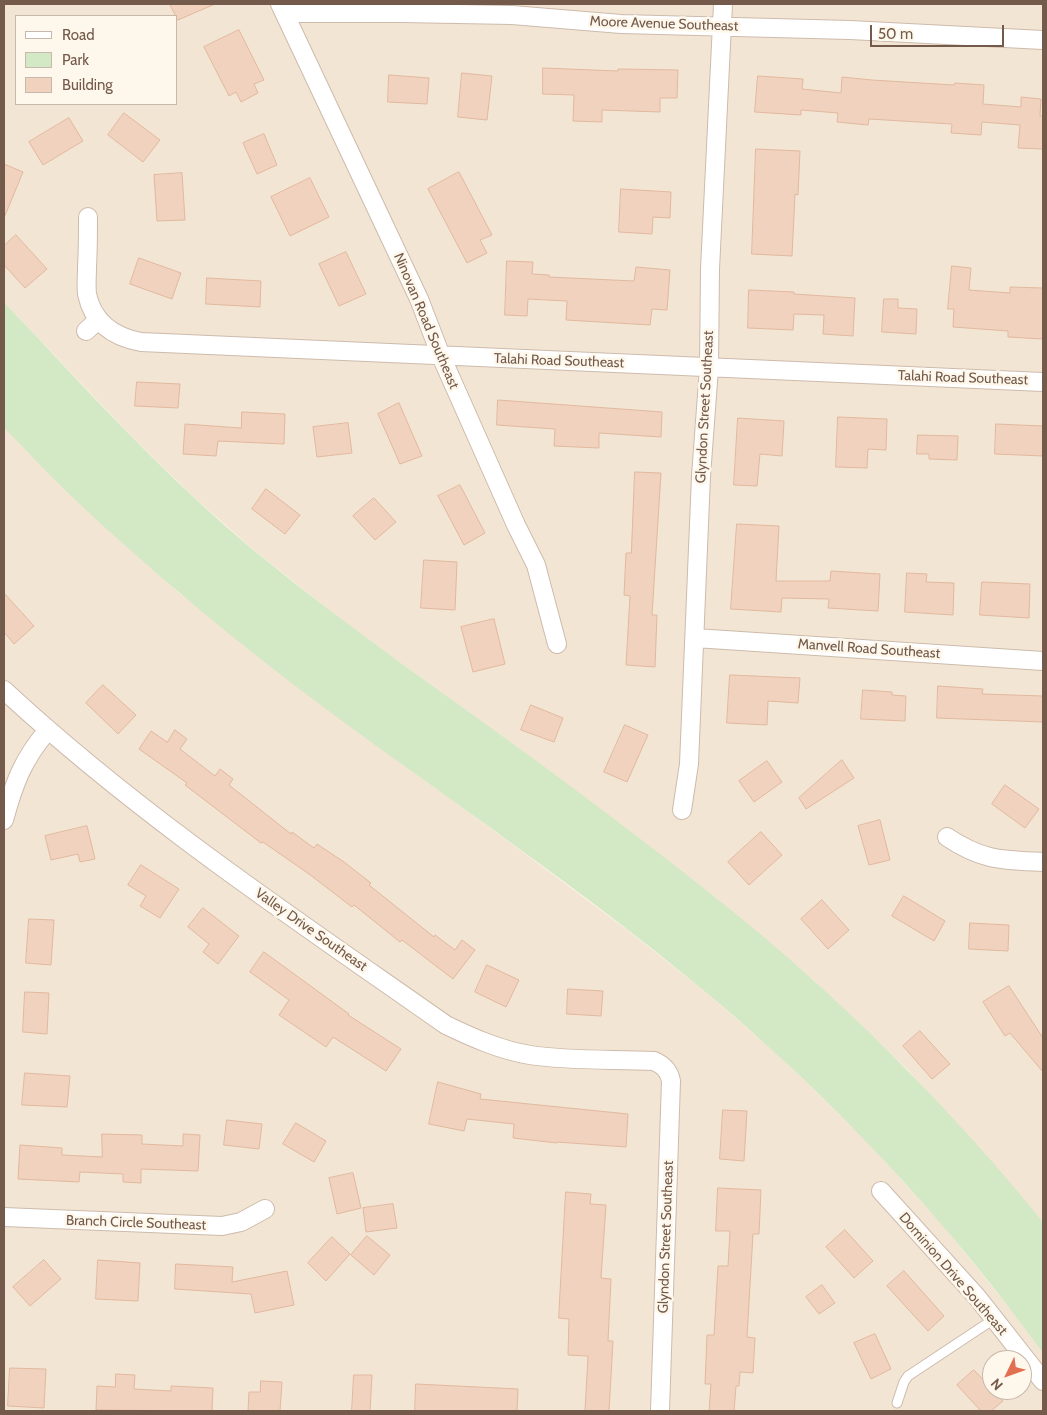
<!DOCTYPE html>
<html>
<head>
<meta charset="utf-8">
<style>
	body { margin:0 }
	#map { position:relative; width:1047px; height:1415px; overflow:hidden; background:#fbf3e5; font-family:Cabin,sans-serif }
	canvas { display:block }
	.frame { position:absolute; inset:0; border:5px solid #735a4b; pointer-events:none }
	.legend { position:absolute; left:15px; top:15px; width:162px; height:90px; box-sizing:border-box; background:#fef7eb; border:1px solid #c6b8ab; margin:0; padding:6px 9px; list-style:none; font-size:15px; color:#735a4b }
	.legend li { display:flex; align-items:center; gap:10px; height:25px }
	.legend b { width:25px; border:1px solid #c6b8ab }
	.north { position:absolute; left:982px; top:1350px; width:50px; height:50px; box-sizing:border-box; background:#fef7eb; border:1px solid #c6b8ab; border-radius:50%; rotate:228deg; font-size:14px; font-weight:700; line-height:20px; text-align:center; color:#735a4b }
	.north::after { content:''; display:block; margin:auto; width:18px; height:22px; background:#e0704f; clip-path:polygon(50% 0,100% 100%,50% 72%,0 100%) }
	.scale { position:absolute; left:870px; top:25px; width:134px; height:22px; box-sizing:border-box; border:2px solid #735a4b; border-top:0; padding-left:6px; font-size:15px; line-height:18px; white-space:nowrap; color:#735a4b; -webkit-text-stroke:4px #fef7eb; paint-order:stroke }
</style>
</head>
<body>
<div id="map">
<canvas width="1047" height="1415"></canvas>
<div class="frame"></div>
<ul class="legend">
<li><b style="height:6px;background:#fff"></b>Road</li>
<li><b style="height:14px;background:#d3e8c4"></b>Park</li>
<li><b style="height:14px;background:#f0d2be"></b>Building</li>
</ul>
<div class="north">N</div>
<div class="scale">50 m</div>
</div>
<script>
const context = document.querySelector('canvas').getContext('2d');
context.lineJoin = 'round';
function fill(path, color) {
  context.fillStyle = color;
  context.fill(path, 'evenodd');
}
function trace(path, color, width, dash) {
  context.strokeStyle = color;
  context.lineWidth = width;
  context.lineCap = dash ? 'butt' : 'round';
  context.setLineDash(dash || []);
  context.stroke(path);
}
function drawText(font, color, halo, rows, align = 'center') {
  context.font = font + ' Cabin,sans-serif';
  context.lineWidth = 5;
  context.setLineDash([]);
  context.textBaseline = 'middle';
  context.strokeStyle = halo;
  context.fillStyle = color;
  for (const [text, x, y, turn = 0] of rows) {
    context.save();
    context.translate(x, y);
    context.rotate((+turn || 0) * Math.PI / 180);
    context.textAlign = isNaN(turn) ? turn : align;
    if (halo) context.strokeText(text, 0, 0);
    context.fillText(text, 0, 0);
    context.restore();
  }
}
fill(new Path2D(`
	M4,4H1043V1222L907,1069L813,980L717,899L550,771L351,627L255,551L197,500L135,440L4,302ZM16,16H176V104H16Z
	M4,428L66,491L178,592L324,707L512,844L627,930L703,990L776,1053L863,1137L939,1221L1020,1321L1043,1353V1411H4ZM992,1360H1022V1390H992Z`), '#f3e5d4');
fill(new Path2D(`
	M4,302C85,388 165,477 257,553C351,630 451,698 549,770C605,812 661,854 716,898C836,993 946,1103 1043,1222V1353C946,1219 831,1096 703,990C583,890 452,802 326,709C236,642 149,570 68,493C46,472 25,449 4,428Z`), '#d3e8c4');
const building = new Path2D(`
	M170,4H215L178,20Z
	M239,30L264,80L254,84L258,93L241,102L236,92L229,96L204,47Z
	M543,68L618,71V69L678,70L677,98H660V112L602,110V122L573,121L574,95L543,94Z
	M462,73L492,76L487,120L458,117Z
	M389,75L429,78L427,104L388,102Z
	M758,76L803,79L802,89L841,93L842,77L872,80L954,85L955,83L984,85L983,104L1021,107V97L1041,99L1040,116H1043V149L1018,148L1020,125L982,122L981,135L951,133L952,124L869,119L868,125L837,122L838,113L801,110V115L755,112Z
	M124,113L160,140L143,162L108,135Z
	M69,118L83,141L43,165L29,142Z
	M264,134L277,165L257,174L243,143Z
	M756,149L800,151L798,195L795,194L792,256L752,254Z
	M4,164L23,172L4,218Z
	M459,172L492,235L480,240L487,253L467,263L428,189Z
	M182,173L185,220L157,221L154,175Z
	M310,178L329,217L290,236L271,197Z
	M621,189L671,192L670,218L653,217L652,234L619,232Z
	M16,235L47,269L25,288L4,265V246Z
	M346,252L366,294L339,306L319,264Z
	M139,258L181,273L172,299L130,284Z
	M507,261L533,262L532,274L549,275V277L634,281L636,267L670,270L667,310L652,309L650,325L566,320L567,301L528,299L527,316L505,315Z
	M952,266L971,268L969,290L1010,293V287L1043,288V339L1008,337V331L953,327L954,309H948Z
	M207,278L261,281L260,307L206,304Z
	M749,290L794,292V294L855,298L853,336L823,334L824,315L794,314L793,330L748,328Z
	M884,299H898V308L917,309L916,334L882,332Z
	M137,382L180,384L178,408L135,406Z
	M498,400L662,412L661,437L599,433V448L554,446L555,429L497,425Z
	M399,403L422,456L400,464L378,414Z
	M242,412L285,414L284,444L218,441L216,456L183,454L185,424L241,428Z
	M838,417L887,419L886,450L868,449L867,468L836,467Z
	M738,418L784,421L782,456L760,454L757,486L734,485Z
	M348,423L352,453L317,457L313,427Z
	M996,424L1043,426V456L995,454Z
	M918,435L958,436L957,460L929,459V454H917Z
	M635,472L661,473L652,615H657L655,667L626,665L630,596L624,595L626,553H631Z
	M460,485L485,533L464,545L438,496Z
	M266,489L300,515L285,534L252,509Z
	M374,498L396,522L375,540L353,516Z
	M737,524L779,526L776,581H830L831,571L880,574L878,611L828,608L829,599L782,598L781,612L731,609Z
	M424,560L457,562L455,610L421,608Z
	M907,573L927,574L926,582L954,583L953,615L905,612Z
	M982,582L1030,584L1029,618L980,615Z
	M4,593L34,626L14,644L4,632Z
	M494,619L505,664L473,672L461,627Z
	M730,675L800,678L798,703L768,701L767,725L727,723Z
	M103,685L136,715L118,734L86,703Z
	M938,686L983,689L982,694L1043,696V722L937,718Z
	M863,690L892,692V695L906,696L905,721L861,719Z
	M531,705L563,718L554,742L521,730Z
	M625,725L648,735L627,782L604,772Z
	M175,730L187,739L180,749L215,776L220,769L233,779L229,785L291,834L292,832L314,848L317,844L344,862L371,883L369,885L434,937L435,935L455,950L462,940L475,950L453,979L402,940L400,942L354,905L352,907L309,874L263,842L261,843L185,785L187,783L139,749L151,731L167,742Z
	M842,760L854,778L806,809L799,798Z
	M767,761L782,782L754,802L739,781Z
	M1005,785L1039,809L1025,828L992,804Z
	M880,820L890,860L869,865L858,826Z
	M87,826L95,859L80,862L78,854L51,860L45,836Z
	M761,832L782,855L749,885L728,862Z
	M141,865L179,889L160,918L140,906L146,896L128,885Z
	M904,896L945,921L934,941L892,916Z
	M822,900L849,930L828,949L801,919Z
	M203,908L239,936L218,964L203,952L209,944L188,927Z
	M29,919L54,920L51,965L26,963Z
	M970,923L1009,925L1008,951L969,949Z
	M264,952L349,1014L348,1015L401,1049L386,1071L333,1037L326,1047L279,1015L289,1000L250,972Z
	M487,965L519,980L506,1007L475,992Z
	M1009,986L1043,1038V1072L1010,1033L1005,1036L983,1002Z
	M568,989L603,991L601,1016L567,1014Z
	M25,992L49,993L47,1034L23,1032Z
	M920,1031L950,1064L932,1079L903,1046Z
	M25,1073L70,1076L67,1107L22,1105Z
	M438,1082L481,1094L480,1099L628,1114L626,1147L557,1142V1143L513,1138L514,1124L467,1119L464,1131L429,1124Z
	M723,1110L747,1111L744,1161L720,1159Z
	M227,1120L262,1124L259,1149L224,1145Z
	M296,1123L326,1141L314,1162L283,1144Z
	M102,1134L142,1135V1144L183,1146V1134L200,1135L198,1171L141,1169V1183L123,1182V1174L80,1172L79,1182L18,1179L20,1145L62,1148V1155L102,1157Z
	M353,1173L361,1208L337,1214L329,1178Z
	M718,1188L761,1190L759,1234H753L747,1337L755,1338L753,1373L740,1372L739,1386H736L734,1411H709L711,1384H705L707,1335H714L718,1266H728L730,1231H716Z
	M566,1192L591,1194L590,1204L606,1205L601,1278L611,1279L608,1341H613L609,1411H585L588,1356L568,1355L569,1319L559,1318Z
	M393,1204L397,1228L366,1232L363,1208Z
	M845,1230L873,1261L854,1278L826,1247Z
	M367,1236L390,1255L374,1275L351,1255Z
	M332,1237L350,1254L326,1281L308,1263Z
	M44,1260L61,1279L30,1306L13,1287Z
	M98,1260L140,1263L138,1301L96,1299Z
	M176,1264L233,1267L232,1282L287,1271L294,1305L255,1313L251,1294L175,1289Z
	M904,1271L944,1316L928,1331L887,1286Z
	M822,1285L835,1303L819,1314L806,1297Z
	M875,1334L891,1369L871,1379L854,1343Z
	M10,1368L46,1369L44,1408L8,1406Z
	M974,1370L1003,1401L991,1411H981L957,1385Z
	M116,1374L135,1375L134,1389L171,1391V1386L213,1388L212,1411L96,1410L97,1386L115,1387Z
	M354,1375H372L370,1411H352Z
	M261,1381L282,1382L280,1411H248L249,1392H260Z
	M416,1384L518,1389L517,1411H415Z`);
fill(building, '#f0d2be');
trace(building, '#e2b99f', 1);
const lane = new Path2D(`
	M897,1403L904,1382L908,1376L994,1319`);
const street = new Path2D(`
	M280,4L419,299L441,356L516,525L536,565L557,644
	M285,13H402L512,15L621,24L850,30L1043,40
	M88,217C88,234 88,250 87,267C87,276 86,286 87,294C93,323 114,337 141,342L1043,382
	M86,331L98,320
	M695,638L1043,661
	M4,690C140,816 295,919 446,1025C473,1038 500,1050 530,1055C569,1061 613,1059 654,1061C663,1065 669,1070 671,1081L660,1411
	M682,810L689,764L701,476L709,368L710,269L723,4
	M4,820C14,783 23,759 48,730
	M947,837C983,861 1002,860 1043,862
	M881,1191L977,1297L1043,1381
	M4,1217L222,1226L241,1222L265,1209`);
trace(lane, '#cdbbac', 11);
trace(street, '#cdbbac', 20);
trace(lane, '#fff', 9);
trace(street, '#fff', 18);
drawText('14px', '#735a4b', '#fef7eb', [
	["Moore Avenue Southeast",664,24,2],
	["Ninovan Road Southeast",426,321,67],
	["Talahi Road Southeast",559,361,2],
	["Talahi Road Southeast",963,378,2],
	["Glyndon Street Southeast",705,407,-87],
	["Manvell Road Southeast",869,649,4],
	["Valley Drive Southeast",311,930,35],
	["Branch Circle Southeast",136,1223,2],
	["Glyndon Street Southeast",666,1237,-88],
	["Dominion Drive Southeast",953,1274,49]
]);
</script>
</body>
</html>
